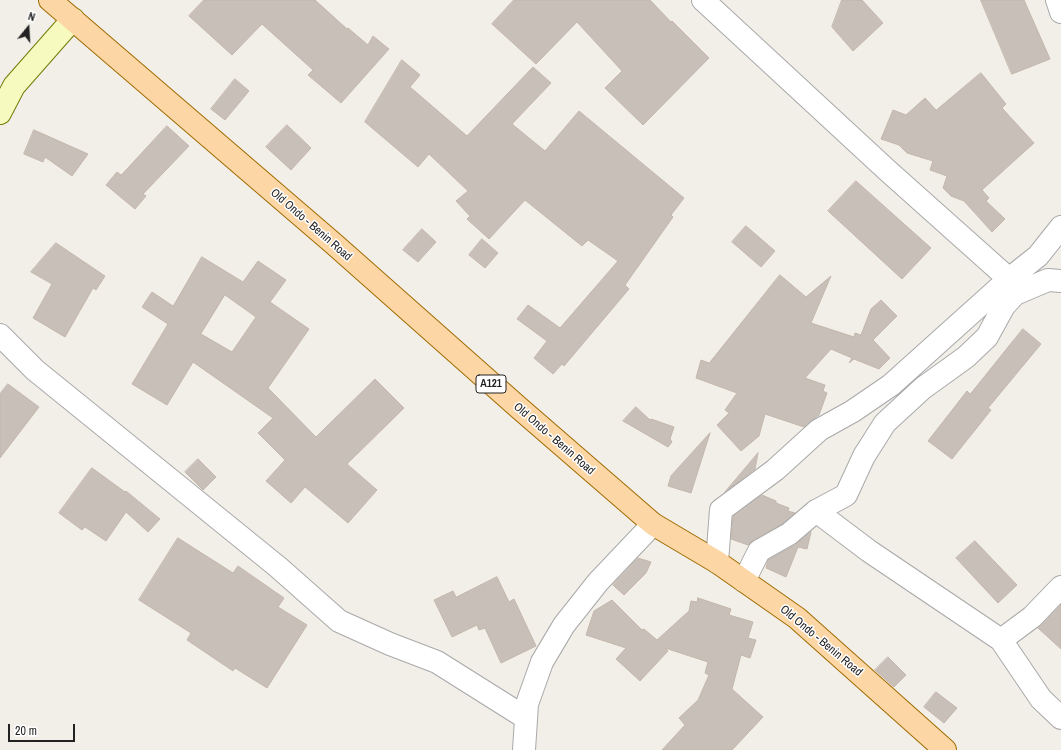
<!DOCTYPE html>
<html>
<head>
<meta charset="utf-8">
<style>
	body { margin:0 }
	#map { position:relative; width:1061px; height:750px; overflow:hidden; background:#f2efe9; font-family:"Archivo Narrow",sans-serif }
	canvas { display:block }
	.north { position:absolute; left:8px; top:8px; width:40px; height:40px; -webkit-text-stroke:3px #fff; paint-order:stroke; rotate:18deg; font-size:11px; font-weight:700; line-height:16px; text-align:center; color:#222 }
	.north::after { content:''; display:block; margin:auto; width:14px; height:18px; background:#222; clip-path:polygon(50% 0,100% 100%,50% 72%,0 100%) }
	.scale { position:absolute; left:8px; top:724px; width:67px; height:18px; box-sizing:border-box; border:2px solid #222; border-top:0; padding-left:5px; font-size:12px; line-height:14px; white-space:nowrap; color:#222; -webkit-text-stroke:3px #fff; paint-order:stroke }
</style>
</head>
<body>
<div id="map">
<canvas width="1061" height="750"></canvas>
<div class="north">N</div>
<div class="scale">20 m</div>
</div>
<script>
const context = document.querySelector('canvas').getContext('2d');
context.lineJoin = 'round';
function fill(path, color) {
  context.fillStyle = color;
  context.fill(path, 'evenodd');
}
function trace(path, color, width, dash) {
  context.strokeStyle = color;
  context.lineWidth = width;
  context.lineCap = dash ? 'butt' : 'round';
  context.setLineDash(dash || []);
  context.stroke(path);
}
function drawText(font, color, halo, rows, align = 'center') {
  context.font = font + ' "Archivo Narrow",sans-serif';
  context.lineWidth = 3;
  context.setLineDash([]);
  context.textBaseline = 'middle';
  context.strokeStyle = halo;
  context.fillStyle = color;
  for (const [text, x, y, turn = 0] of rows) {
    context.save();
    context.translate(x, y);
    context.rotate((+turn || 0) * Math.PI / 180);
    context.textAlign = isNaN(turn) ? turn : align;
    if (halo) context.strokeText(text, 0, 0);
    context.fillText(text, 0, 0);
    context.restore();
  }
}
const building = new Path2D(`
	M204,0H315L347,29L348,28L368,45L373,36L389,49L341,103L308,75L313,70L262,24L232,55L189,16Z
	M514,0H650L671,22L672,21L709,58L643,125L605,88L622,71L577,22L536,64L492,24Z
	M842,0H862L883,23L853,51L832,27Z
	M981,0H1024L1050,59L1012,74Z
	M402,60L420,75L410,87L467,136L533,67L551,83L512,124L545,151L579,111L684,198L671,215L673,217L625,285L629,289L564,366L562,364L553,374L534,358L547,341L517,319L528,305L560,328L618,261L588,240L582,246L525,200L489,239L467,219L470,216L456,201L468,191L429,154L418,167L365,122Z
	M981,73L1006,104L1002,108L1034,143L982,190L989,198L986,201L1005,219L992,232L964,201L951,196L943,188L947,176L930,170L933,161L907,153L899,145L881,139L893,110L906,115L925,98L936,110Z
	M235,79L249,91L225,120L211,109Z
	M287,125L311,148L291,170L266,147Z
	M167,126L189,146L143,194L146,196L135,209L106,185L117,172L121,175Z
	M34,130L88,154L72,176L45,157L43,162L24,154Z
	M856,181L931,248L902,279L828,211Z
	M746,226L775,251L761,267L732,242Z
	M422,229L436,242L418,262L403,250Z
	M482,239L498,253L485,268L469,255Z
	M56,243L105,276L96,290L93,288L65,337L33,318L52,284L31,272Z
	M202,257L243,282L258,261L286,280L270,302L309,329L268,388L316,437L375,379L404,408L347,464L377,490L348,523L305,487L291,503L266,481L285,460L258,433L273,418L193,362L167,405L132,384L168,324L142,307L152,292L173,306ZM225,295L256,317L232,352L201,334Z
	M780,275L806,297L831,276L811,323L854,337L855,333L861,335L871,309L881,300L897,316L873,340L890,358L879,369L854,359L849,363L852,358L831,349L805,378L825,385L823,391L827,393L819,415L804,427L765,414L759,436L741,451L717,425L729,413L725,410L737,393L696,378L701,360L709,363Z
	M1023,329L1041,344L988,408L991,410L952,459L928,441L967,391L970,394Z
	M8,384L39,407L0,458V394Z
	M636,407L650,420L651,419L674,427L670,439L672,442L668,447L623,421Z
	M710,433L691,493L668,486L671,476Z
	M758,453L755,469L725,492Z
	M198,459L216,477L203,490L185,472Z
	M92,468L125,492L126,491L160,519L148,532L126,512L106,541L85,527L82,530L59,513Z
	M762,495L776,501V503L789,508L788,511L795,513L782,524L753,540L748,545L731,539L733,517Z
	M811,532L807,549L798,547L786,577L766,568L768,560L795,545Z
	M178,538L233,573L238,566L284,598L278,607L307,625L267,688L235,668L233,671L187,640L191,633L139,600Z
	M975,541L1017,585L998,603L956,558Z
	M638,558L651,562L646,573L624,595L613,585Z
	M497,577L509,602L514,599L536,646L501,663L485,628L479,630L477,625L452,637L434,600L453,591L456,597Z
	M698,598L731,609L729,615L753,622L748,638L756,640L750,658L741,655L732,689L763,717L732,750H662L685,725L679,718L698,700L709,675L705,673L708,662L665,648L668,651L640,681L616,659L626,648L586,635L594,611L612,600L642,630L644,629L657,640L689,611L691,601L697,602Z
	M1061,605V649L1038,628Z
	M888,657L906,675L894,687L875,670Z
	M936,692L957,708L944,723L924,707Z`);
fill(building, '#c7bfb8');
trace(building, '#c4b6ab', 1);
const street = new Path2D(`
	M703,0L888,171L1009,279
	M1057,0L1061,12
	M0,335L35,370L278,567L339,621L390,644L437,662L526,718
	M816,511L869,551L1001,640L1041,699L1061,718
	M717,562L721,510L775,470L819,430L853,411L891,385L1009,279L1038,256L1061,227
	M744,581L759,551L789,534L816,511L846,495L864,456L885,423L923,388L966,357L987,337L1004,306L1015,294L1048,280L1061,281
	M1001,640L1032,617L1061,587
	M524,750L527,704L542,662L564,625L598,582L653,524`);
const secondary = new Path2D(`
	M0,113L14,86L73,19`);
const primary = new Path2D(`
	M50,0L334,244L518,407L653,524L717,562L797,618L945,750`);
trace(street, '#a9a9a9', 24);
trace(secondary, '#707d05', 24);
trace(primary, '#a06b00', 24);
trace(street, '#fff', 22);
trace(secondary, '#f7fabf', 22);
trace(primary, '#fcd6a4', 22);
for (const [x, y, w] of [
	[491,384,30]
]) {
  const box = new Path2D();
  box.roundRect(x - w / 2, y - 9, w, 18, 3);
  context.fillStyle = '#fff';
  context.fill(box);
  trace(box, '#222', 1);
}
drawText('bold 11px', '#222', null, [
	["A121",491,384]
]);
drawText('12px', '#222', '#fff', [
	["Old Ondo - Benin Road",311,225,41],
	["Old Ondo - Benin Road",554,439,41],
	["Old Ondo - Benin Road",821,641,40]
]);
</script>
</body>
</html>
